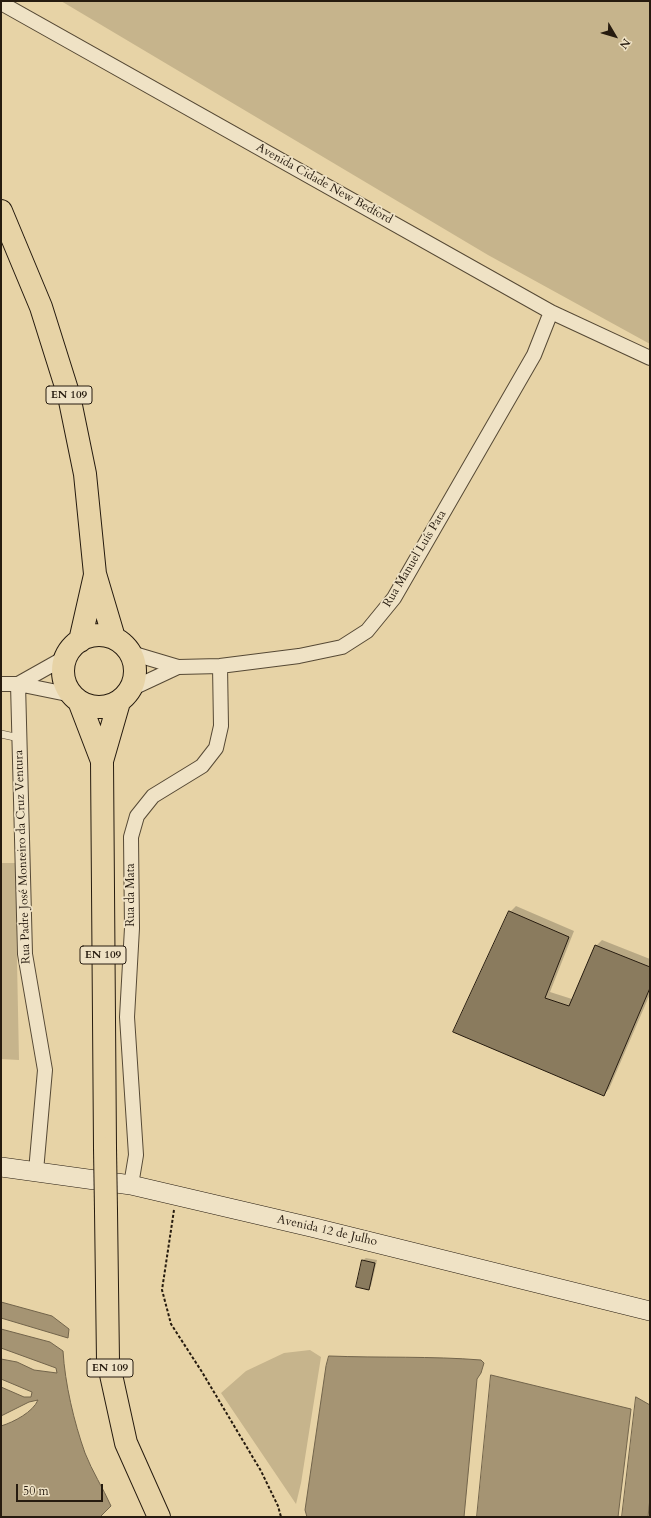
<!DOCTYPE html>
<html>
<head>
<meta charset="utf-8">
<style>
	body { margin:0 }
	#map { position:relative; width:651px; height:1518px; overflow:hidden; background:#e7d3a6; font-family:Cardo,serif }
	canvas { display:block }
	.frame { position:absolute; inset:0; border:2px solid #261b0f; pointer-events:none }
	.north { position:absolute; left:595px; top:16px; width:40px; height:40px; -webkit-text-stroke:3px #efe2c5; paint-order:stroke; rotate:128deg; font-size:11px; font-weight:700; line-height:16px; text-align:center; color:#261b0f }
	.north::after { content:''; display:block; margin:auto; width:14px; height:18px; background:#261b0f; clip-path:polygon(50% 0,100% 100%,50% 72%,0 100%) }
	.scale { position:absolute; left:16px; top:1484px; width:87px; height:18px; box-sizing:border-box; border:2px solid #261b0f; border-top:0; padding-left:5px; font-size:12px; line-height:14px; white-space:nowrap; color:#261b0f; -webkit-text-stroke:3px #efe2c5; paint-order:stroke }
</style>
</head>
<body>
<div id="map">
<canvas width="651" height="1518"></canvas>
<div class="frame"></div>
<div class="north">N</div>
<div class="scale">50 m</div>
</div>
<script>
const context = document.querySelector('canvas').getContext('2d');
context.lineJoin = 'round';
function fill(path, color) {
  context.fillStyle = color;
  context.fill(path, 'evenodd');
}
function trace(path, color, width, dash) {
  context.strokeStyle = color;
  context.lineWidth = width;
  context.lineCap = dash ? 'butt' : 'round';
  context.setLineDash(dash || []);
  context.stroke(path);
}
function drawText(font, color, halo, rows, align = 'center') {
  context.font = font + ' Cardo,serif';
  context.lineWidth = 3.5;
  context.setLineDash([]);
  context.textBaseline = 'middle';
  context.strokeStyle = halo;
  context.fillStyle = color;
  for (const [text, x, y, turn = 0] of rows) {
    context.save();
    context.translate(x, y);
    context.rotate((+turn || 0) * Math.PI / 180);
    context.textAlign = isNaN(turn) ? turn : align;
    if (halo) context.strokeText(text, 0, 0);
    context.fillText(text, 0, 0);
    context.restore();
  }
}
fill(new Path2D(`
	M61,1H650V344L488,255Z
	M1,863H15L19,1060L1,1059Z
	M310,1350L321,1357L301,1483L296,1504L221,1393L246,1371L284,1353Z`), '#c6b48c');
const water = new Path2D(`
	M1,1302L52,1316L69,1329L68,1338L1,1318Z
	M1,1329L50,1342L63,1351C65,1384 74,1422 85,1453C92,1471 103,1488 111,1506L100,1517H1V1426C14,1422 33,1412 38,1400L29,1402L1,1416V1387L24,1397H31L32,1392L1,1379V1359L17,1362L34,1370L57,1373L56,1368L1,1348Z
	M329,1356C380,1358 431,1356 481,1360L484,1363L481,1373L477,1379L464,1517H307L305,1510L326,1366Z
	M491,1375L631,1409L618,1517H477Z
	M636,1397L650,1405V1498L648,1517H622Z`);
fill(water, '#a59473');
trace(water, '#72644b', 1);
fill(new Path2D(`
	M516,906L574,931L550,992L572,999L596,946L602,940L650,959V994L609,1089L603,1095L454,1032L510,912Z
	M366,1258L377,1260L371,1286L369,1289L363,1260Z`), '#0003');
const building = new Path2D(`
	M509,911L569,937L545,998L569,1006L595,945L650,967V988L604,1096L453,1032Z
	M362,1260L375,1263L369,1290L356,1287Z`);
fill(building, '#8a7b5e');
trace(building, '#261b0f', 1);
const service = new Path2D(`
	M1,734L19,738`);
const minor = new Path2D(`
	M1,3L551,312L650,358
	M131,653L178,667L220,666L299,656L342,647L367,631L394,598L534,355L551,312
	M1,684H18L72,695
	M18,684L25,954L45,1070L36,1171
	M18,684L66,657
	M131,689L178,667
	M131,1185L136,1155L127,1017L132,928L131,837L137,816L153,796L202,766L216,748L221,726L220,666`);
const secondary = new Path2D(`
	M1,1167L131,1185L315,1228L650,1311`);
const primary = new Path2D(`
	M1,211L41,307L69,396L85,474L95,574L114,638
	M63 671a36 36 0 1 1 72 0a36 36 0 1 1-72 0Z
	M80,641L95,575
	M79,701L102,761
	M105,1148L102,761L119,702
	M106,1211L108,1361L126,1443L159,1517`);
trace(service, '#564935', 8);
trace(minor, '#564935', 16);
trace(secondary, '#261b0f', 20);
trace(primary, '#261b0f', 24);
trace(new Path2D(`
	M174,1210L162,1290L171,1324L202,1372L261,1471L278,1506L281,1517`), '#261b0f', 2, [3, 2]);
trace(service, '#efe2c5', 7);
trace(minor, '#efe2c5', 14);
trace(secondary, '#efe2c5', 19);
trace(primary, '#e7d3a6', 22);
const primaryBridge = new Path2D(`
	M105,1148L106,1211`);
trace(primaryBridge, '#261b0f', 24, []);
trace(primaryBridge, '#e7d3a6', 22);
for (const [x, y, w] of [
	[69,395,46],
	[103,955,46],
	[110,1368,46]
]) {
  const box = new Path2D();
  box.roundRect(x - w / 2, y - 9, w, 18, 3);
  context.fillStyle = '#efe2c5';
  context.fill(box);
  trace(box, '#261b0f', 1);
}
drawText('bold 11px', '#261b0f', null, [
	["EN 109",69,395],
	["EN 109",103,955],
	["EN 109",110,1368]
]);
drawText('12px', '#261b0f', '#efe2c5', [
	["Avenida Cidade New Bedford",324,184,29],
	["Rua Manuel Luís Pata",415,559,-59],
	["Rua Padre José Monteiro da Cruz Ventura",23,857,-92],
	["Rua da Mata",131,895,-90],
	["Avenida 12 de Julho",327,1231,13]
]);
</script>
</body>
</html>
